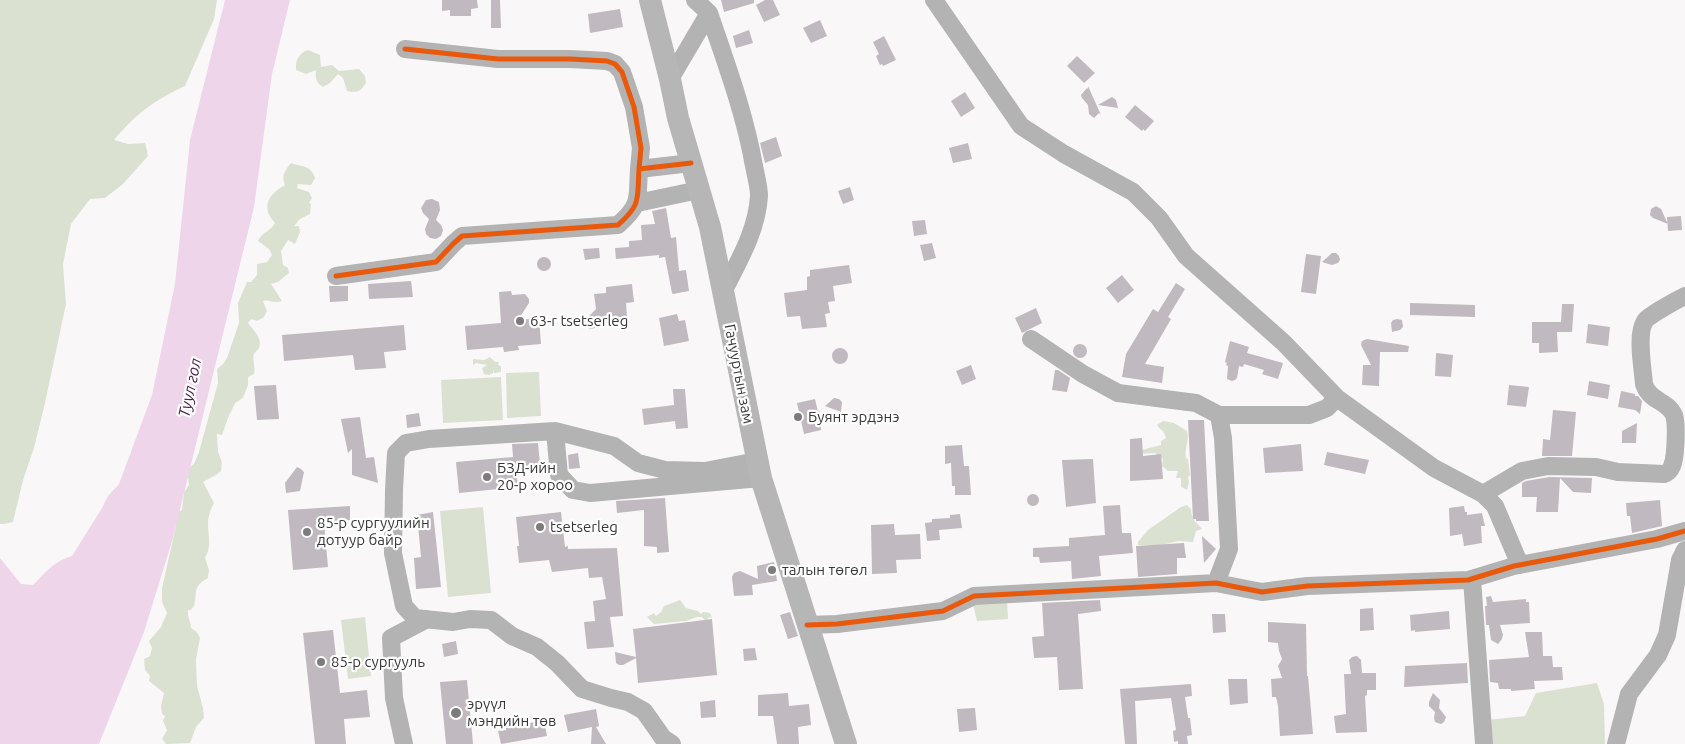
<!DOCTYPE html>
<html>
<head>
<meta charset="utf-8">
<style>
	body { margin:0 }
	canvas { display:block; background:#faf7f9 }
</style>
</head>
<body>
<canvas width="1685" height="744"></canvas>
<script>
const context = document.querySelector('canvas').getContext('2d');
context.lineJoin = 'round';
function fill(path, color) {
  context.fillStyle = color;
  context.fill(path, 'evenodd');
}
function trace(path, color, width, dash) {
  context.strokeStyle = color;
  context.lineWidth = width;
  context.lineCap = dash ? 'butt' : 'round';
  context.setLineDash(dash || []);
  context.stroke(path);
}
function drawText(font, color, halo, rows, align = 'center') {
  context.font = font + ' Ubuntu,sans-serif';
  context.lineWidth = 4.5;
  context.setLineDash([]);
  context.textBaseline = 'middle';
  context.strokeStyle = halo;
  context.fillStyle = color;
  for (const [text, x, y, turn = 0] of rows) {
    context.save();
    context.translate(x, y);
    context.rotate((+turn || 0) * Math.PI / 180);
    context.textAlign = isNaN(turn) ? turn : align;
    if (halo) context.strokeText(text, 0, 0);
    context.fillText(text, 0, 0);
    context.restore();
  }
}
fill(new Path2D(`
	M0,0H217L214,19L185,86C153,101 137,113 114,140L128,144L145,143L148,156L123,184L105,198L90,199L71,224L63,264L66,304L45,403L34,448L23,480L13,522L4,524H0Z
	M308,50L320,55L321,67L332,65L339,71L359,69L365,76L366,83C360,92 357,93 347,91L343,78L338,74L330,83L323,87C316,83 315,78 316,70L306,74L296,70C295,60 299,53 308,50Z
	M291,163C302,167 311,165 315,178L311,185L298,184L297,188L309,192L312,198L309,203L311,204L310,214L300,219L294,226H299L300,232L295,244L288,240L281,251L283,265L288,268L289,273L278,282L271,284L282,301C272,304 270,299 263,301L267,311L264,317L257,321L251,319L248,323C253,330 263,338 259,348C258,350 255,352 254,354C252,360 256,367 254,374L248,377V385L243,398L235,403L228,418L222,435L217,434L218,452L222,462L221,471L216,475L203,482L214,503C211,509 208,516 208,523C208,535 212,547 205,558L209,570L208,578C188,588 201,599 191,610H188C187,616 191,622 191,628L197,632L200,638L196,659L197,686L203,708L204,718L196,727L190,743L166,744L162,739L167,730L163,721L165,716L162,714L161,706L164,693L149,681L150,676L145,670L144,659L150,656L152,648L149,641L161,627L167,613L162,602V588L176,526L175,521L176,513L182,510L184,492L189,485L187,469L194,464L199,452L218,383L217,369L223,364L227,358L239,323L238,303L247,282H251L257,275V264L267,262L272,255L269,249L258,241C263,231 270,232 275,223C260,207 269,194 285,185C281,176 285,170 291,163Z
	M490,357L495,362H499L498,365L501,366V372L494,373V369L493,373L489,375L484,374L482,368L487,365L476,363L473,365V359L484,360Z
	M539,372L541,416L507,418L506,373Z
	M501,377L503,420L443,423L441,380Z
	M1163,421L1174,423L1187,431C1190,440 1184,449 1186,458L1188,459L1190,475L1188,477L1189,482L1187,490L1181,487V478H1176L1178,471H1168L1162,466L1163,458L1158,460L1156,453L1140,454L1142,450L1161,445V441L1166,438L1163,431L1160,429L1157,425Z
	M1187,505L1191,509C1191,519 1196,522 1202,529L1196,531L1193,542L1178,541L1162,545H1138V542L1148,530L1181,507Z
	M483,507L491,593L448,597L440,511Z
	M680,600L686,608L698,611L701,614L703,612L710,613L712,618L709,617L706,621L702,617H697L686,621L654,624L647,617L654,613L656,616L661,612L664,606Z
	M1007,601L1008,619L977,621L973,604Z
	M365,617L371,676L348,679L341,620Z
	M1597,683L1604,704L1605,744H1490L1487,720L1525,716L1536,693Z`), '#dae1d1');
fill(new Path2D(`
	M225,0H290L272,74L254,207L173,538L144,632L99,744H0V558L21,584L33,585C46,572 54,561 72,556L102,508L108,496L119,484L152,395L175,284L190,140Z`), '#eed5e9');
fill(new Path2D(`
	M442,0H477L478,8L471,9V16H450V10L442,11Z
	M491,0H500L501,28H491Z
	M721,0H754V3L724,12Z
	M765,0H773L780,15L764,22L756,5Z
	M620,9L623,27L590,33L588,14Z
	M820,20L827,36L811,43L803,28Z
	M749,30L753,43L736,48L733,36Z
	M884,36L896,60L883,66L882,64L880,65L876,56L879,54L873,42Z
	M1077,56L1095,73L1084,83L1067,66Z
	M1088,86L1101,115L1099,113L1094,118L1089,114L1088,105L1082,98L1081,95L1087,88L1088,89Z
	M965,92L975,108L961,117L951,101Z
	M1112,97L1116,100L1118,108L1098,105Z
	M1135,105L1154,121L1145,131L1143,129L1142,131L1125,117Z
	M776,137L782,156L765,163L760,143Z
	M968,143L972,159L953,163L949,148Z
	M850,187L854,200L843,204L838,191Z
	M432,199L439,202L440,210L436,220L441,225L443,230L441,236L436,239L430,238L426,234L425,229L429,219L423,213L421,208L426,200Z
	M1656,206L1661,209L1668,224L1653,218L1650,215L1651,209Z
	M666,208L671,238L676,237L679,271L686,270L689,291L673,294L672,293L665,257L659,258V255L616,259L615,248L629,247V241L642,240L641,225L655,224L652,211Z
	M1681,216L1682,230L1668,231L1667,217Z
	M925,220L927,234L914,236L912,221Z
	M932,243L936,258L924,261L920,245Z
	M599,248L600,258L585,260L583,249Z
	M1332,253H1336L1339,256L1340,260L1338,263L1332,265L1322,262Z
	M1306,254L1321,256L1316,294L1301,292Z
	M537 264a7 7 0 1 1 14 0a7 7 0 1 1-14 0Z
	M849,265L852,283L833,286L835,301L828,302L830,313L825,314L827,327L802,329L800,316L787,317L784,293L807,290V277L810,276V270Z
	M1122,275L1134,290L1118,303L1106,288Z
	M411,281L413,297L369,299L368,284Z
	M1176,283L1185,289L1168,317L1171,319L1145,364L1164,367L1162,383L1122,377L1126,354L1153,309L1158,312Z
	M632,284L634,302L626,303L627,317H599L598,325L595,328L590,329L586,327L585,323L586,319L596,309L594,294L606,293V287Z
	M329,286H348V301L330,302Z
	M511,291L512,295L525,294L529,299V303L518,320L539,318L541,344L518,346L519,350L504,352L503,347L467,350L465,326L501,323L499,292Z
	M1410,303L1475,305V317L1410,315Z
	M1562,304H1574L1572,332H1557L1558,352L1539,353V343H1532V322H1561Z
	M1036,308L1042,323L1022,333L1015,318Z
	M677,314L679,321L685,320L689,341L664,346L659,318Z
	M1397,319L1402,320L1403,327L1400,330L1392,332L1391,323L1393,320Z
	M1588,324L1610,327L1608,346L1586,343Z
	M404,325L406,350L384,352L386,368L355,370L353,355L284,361L282,335Z
	M1367,339L1409,346L1408,352H1380L1379,386L1362,385L1363,365H1371L1361,345L1362,341Z
	M1230,341L1249,347L1247,353L1283,363L1278,379L1262,374L1264,370L1244,364L1243,367L1239,366L1237,378L1235,380L1232,381L1227,379L1228,366L1226,365L1227,363L1225,362Z
	M1073 351a7 7 0 1 1 14 0a7 7 0 1 1-14 0Z
	M832 356a8 8 0 1 1 16 0a8 8 0 1 1-16 0Z
	M1436,353L1453,355L1451,377L1435,376Z
	M971,365L976,379L962,385L956,371Z
	M1055,370H1058L1070,378L1067,392L1052,390Z
	M1589,381L1610,385L1608,399L1587,395Z
	M276,385L279,419L257,420L254,386Z
	M1509,385L1529,387L1526,407L1507,405Z
	M673,389H685L688,428L676,429L675,421L644,425L642,409L674,405Z
	M1621,391L1635,394V396H1638L1642,401L1640,414L1635,410L1618,407Z
	M834,398L839,399L842,402L841,412L825,406Z
	M815,399L818,412L820,411L821,430L804,434L797,403Z
	M1553,410L1576,412L1572,456H1542L1543,439L1550,440Z
	M419,413L421,426L407,428L406,415Z
	M360,417L366,458L374,457L378,483L352,475V449L348,453L341,419Z
	M1188,420H1204L1209,521H1196V519H1193Z
	M1637,423L1636,443H1622V431Z
	M1142,438L1143,456L1161,454L1163,479L1130,481V439Z
	M538,443L540,464L516,467L518,487L459,493L456,462L513,457L512,444Z
	M1301,444L1303,471L1265,473L1263,448Z
	M962,445L964,466H969L971,495H955V486H952L951,463L945,464V446Z
	M1327,452L1369,460L1365,474L1324,465Z
	M578,453L580,468L569,469L568,455Z
	M1093,459L1096,503L1066,507L1062,460Z
	M297,467L301,469L304,472L300,491L286,493L285,483Z
	M1549,477L1592,478L1591,493L1573,492L1560,478L1558,512H1536L1537,497H1522V483L1526,481Z
	M1027 500a6 6 0 1 1 12 0a6 6 0 1 1-12 0Z
	M665,498L669,552L657,553V547L644,546V510L617,513L616,501Z
	M1660,500L1662,526L1632,533L1630,516H1627L1626,503Z
	M1120,505L1122,533H1131L1133,553L1099,556L1101,576L1072,579L1071,561L1040,563L1039,557H1033V548L1069,546V538L1105,535L1103,506Z
	M350,506V520L324,523L328,567L293,570L288,510Z
	M1464,506L1465,512H1467V515L1482,513L1485,526H1481L1482,543L1464,546L1462,534L1450,536L1449,508Z
	M433,512L441,587L416,589L414,558L421,557L417,515Z
	M561,512L565,547L568,546V549L617,548L623,616L610,617L614,647L587,649L584,622L595,621L593,601L606,599L602,577L589,578L588,568L552,572L549,560L519,563L517,546H519L516,517Z
	M960,514L962,528L939,530L940,540L927,541L925,523L932,522V519L950,518V515Z
	M894,524L895,535L920,534L921,559L896,560L897,573L872,574L871,525Z
	M1202,536L1216,549L1204,563Z
	M1184,543L1186,558H1177V574L1138,577L1136,546Z
	M774,562L777,581L752,585L753,595L734,596L732,577L734,573L740,571L758,579L757,566Z
	M1491,596L1493,602L1526,599V602H1529L1530,623L1500,625L1503,635L1502,639L1498,644L1491,640L1489,625H1486L1485,606H1487L1486,597Z
	M1100,600L1101,611L1078,614L1083,689L1059,690L1057,657L1034,658L1032,637L1044,636L1042,603Z
	M1373,608L1374,630L1360,631V609Z
	M1449,611L1450,629L1415,632V630L1411,631L1410,615Z
	M790,612L798,636L788,639L780,615Z
	M1212,614H1225L1226,632L1213,633Z
	M712,619L717,675L638,683L636,658L623,665H619L616,663L615,652L636,657L633,629Z
	M1268,622L1306,624L1307,676H1308L1313,734L1280,736L1278,706L1276,697H1272L1271,679L1282,678L1278,666L1282,659L1279,651L1278,643L1268,642Z
	M333,630L340,693L367,690L370,717L344,719L346,744H315L303,633Z
	M1525,632H1542L1543,656H1552L1553,667H1562L1563,680L1534,681L1535,689L1511,691V689H1499L1498,683L1490,682L1489,660L1529,657Z
	M456,641L458,654L444,657L442,644Z
	M755,648L757,660L744,661L743,649Z
	M1357,656L1361,660L1362,673H1376V690H1367V695L1365,696L1367,732L1336,733L1334,716L1346,714L1344,674H1351L1349,660L1352,657Z
	M1467,663L1468,683L1404,687L1405,666Z
	M1228,679H1247L1248,703L1230,705Z
	M467,680L473,744H446L440,682Z
	M1191,684L1192,696L1185,697L1188,718H1190L1192,735L1187,736L1188,744H1178V741L1174,742L1173,731L1176,730L1171,698L1135,701L1137,744H1125L1120,689Z
	M788,693L789,706L809,704L811,725L798,727L799,744H777L773,716H758V695Z
	M1433,693L1440,700L1439,708L1446,717L1444,722L1441,724L1435,722L1434,718L1435,712L1429,706V702Z
	M715,700L716,717L701,718L700,702Z
	M975,708L977,730L959,732L957,709Z
	M596,709L599,726L596,727L606,744H591L592,727L568,732L564,715Z
	M544,720L547,736L501,744L498,731L506,730V728Z`), '#c0b9bf');
trace(new Path2D(`
	M695,0L709,13
	M934,0L1021,126L1064,154L1133,192L1159,218L1186,256L1284,343L1337,398L1434,468L1483,494L1495,506L1520,565
	M405,49L498,59H570L607,61L615,64L622,72L634,107L641,148L639,169L691,163
	M670,79L709,13C726,63 745,114 754,166C756,176 759,187 759,196C757,231 738,262 723,292
	M637,203L699,190
	M336,276L436,262L454,243L462,236L618,225C642,204 637,198 639,169
	M1031,339L1083,374L1118,393L1196,403L1219,415L1223,438L1229,549L1216,583
	M1219,415H1309L1327,408L1337,398
	M555,431L559,475L573,490L590,493L761,478
	M1483,494L1522,471L1548,466L1596,467L1618,472L1664,474C1668,473 1670,471 1672,466C1676,457 1677,424 1674,415C1668,401 1649,401 1644,384C1643,369 1636,334 1645,321C1649,315 1677,300 1685,296
	M1472,579L1484,744
	M807,625L837,624L943,611L974,596L1216,583L1262,592L1307,586L1468,580L1514,566L1657,539L1685,531
	M404,744L394,698L391,638L427,619
	M672,744L663,738L644,711L628,702L611,698L582,689L557,663L537,647L512,636L491,620L470,619L453,622L415,618L404,606L393,553L394,490L396,453L406,443L429,439L555,431L614,446L638,463L665,470L705,471L757,461
	M1616,744L1629,694L1658,655L1667,635L1680,560L1685,550`), '#b3b3b3', 18);
trace(new Path2D(`
	M650,0L670,79L678,118L710,227L761,478L846,744`), '#b6b6b6', 22);
trace(new Path2D(`
	M405,49L498,59H570L607,61L615,64L622,72L634,107L641,148L639,169L691,163
	M336,276L436,262L454,243L462,236L618,225C642,204 637,198 639,169
	M807,625L837,624L943,611L974,596L1216,583L1262,592L1307,586L1468,580L1514,566L1657,539L1685,531`), '#e8590c', 5);
for (const [x, y, r, color] of [
	[520,321,5,"#7d7b7c"],
	[798,417,5,"#7d7b7c"],
	[487,477,5,"#7d7b7c"],
	[540,527,5,"#7d7b7c"],
	[307,532,5,"#7d7b7c"],
	[772,570,5,"#7d7b7c"],
	[321,662,5,"#7d7b7c"],
	[456,713,6,"#7d7b7c"]
]) {
  const dot = new Path2D();
  dot.arc(x, y, r, 0, 2 * Math.PI);
  context.fillStyle = color;
  context.fill(dot);
  trace(dot, '#fff', 2);
}
drawText('15px', '#393839', '#fff', [
	["63-r tsetserleg",530,321],
	["Буянт эрдэнэ",808,417],
	["БЗД-ийн",497,468],
	["20-р хороо",497,485],
	["85-р сургуулийн",317,523],
	["дотуур байр",317,540],
	["tsetserleg",550,527],
	["талын төгөл",782,570],
	["85-р сургууль",331,662],
	["эрүүл",467,704],
	["мэндийн төв",467,721]
], 'left');
drawText('15px', '#393839', '#fff', [
	["Гачууртын зам",739,374,79]
]);
drawText('italic 16px', '#4d2247', '#fff', [
	["Туул гол",190,388,-78]
]);
</script>
</body>
</html>
